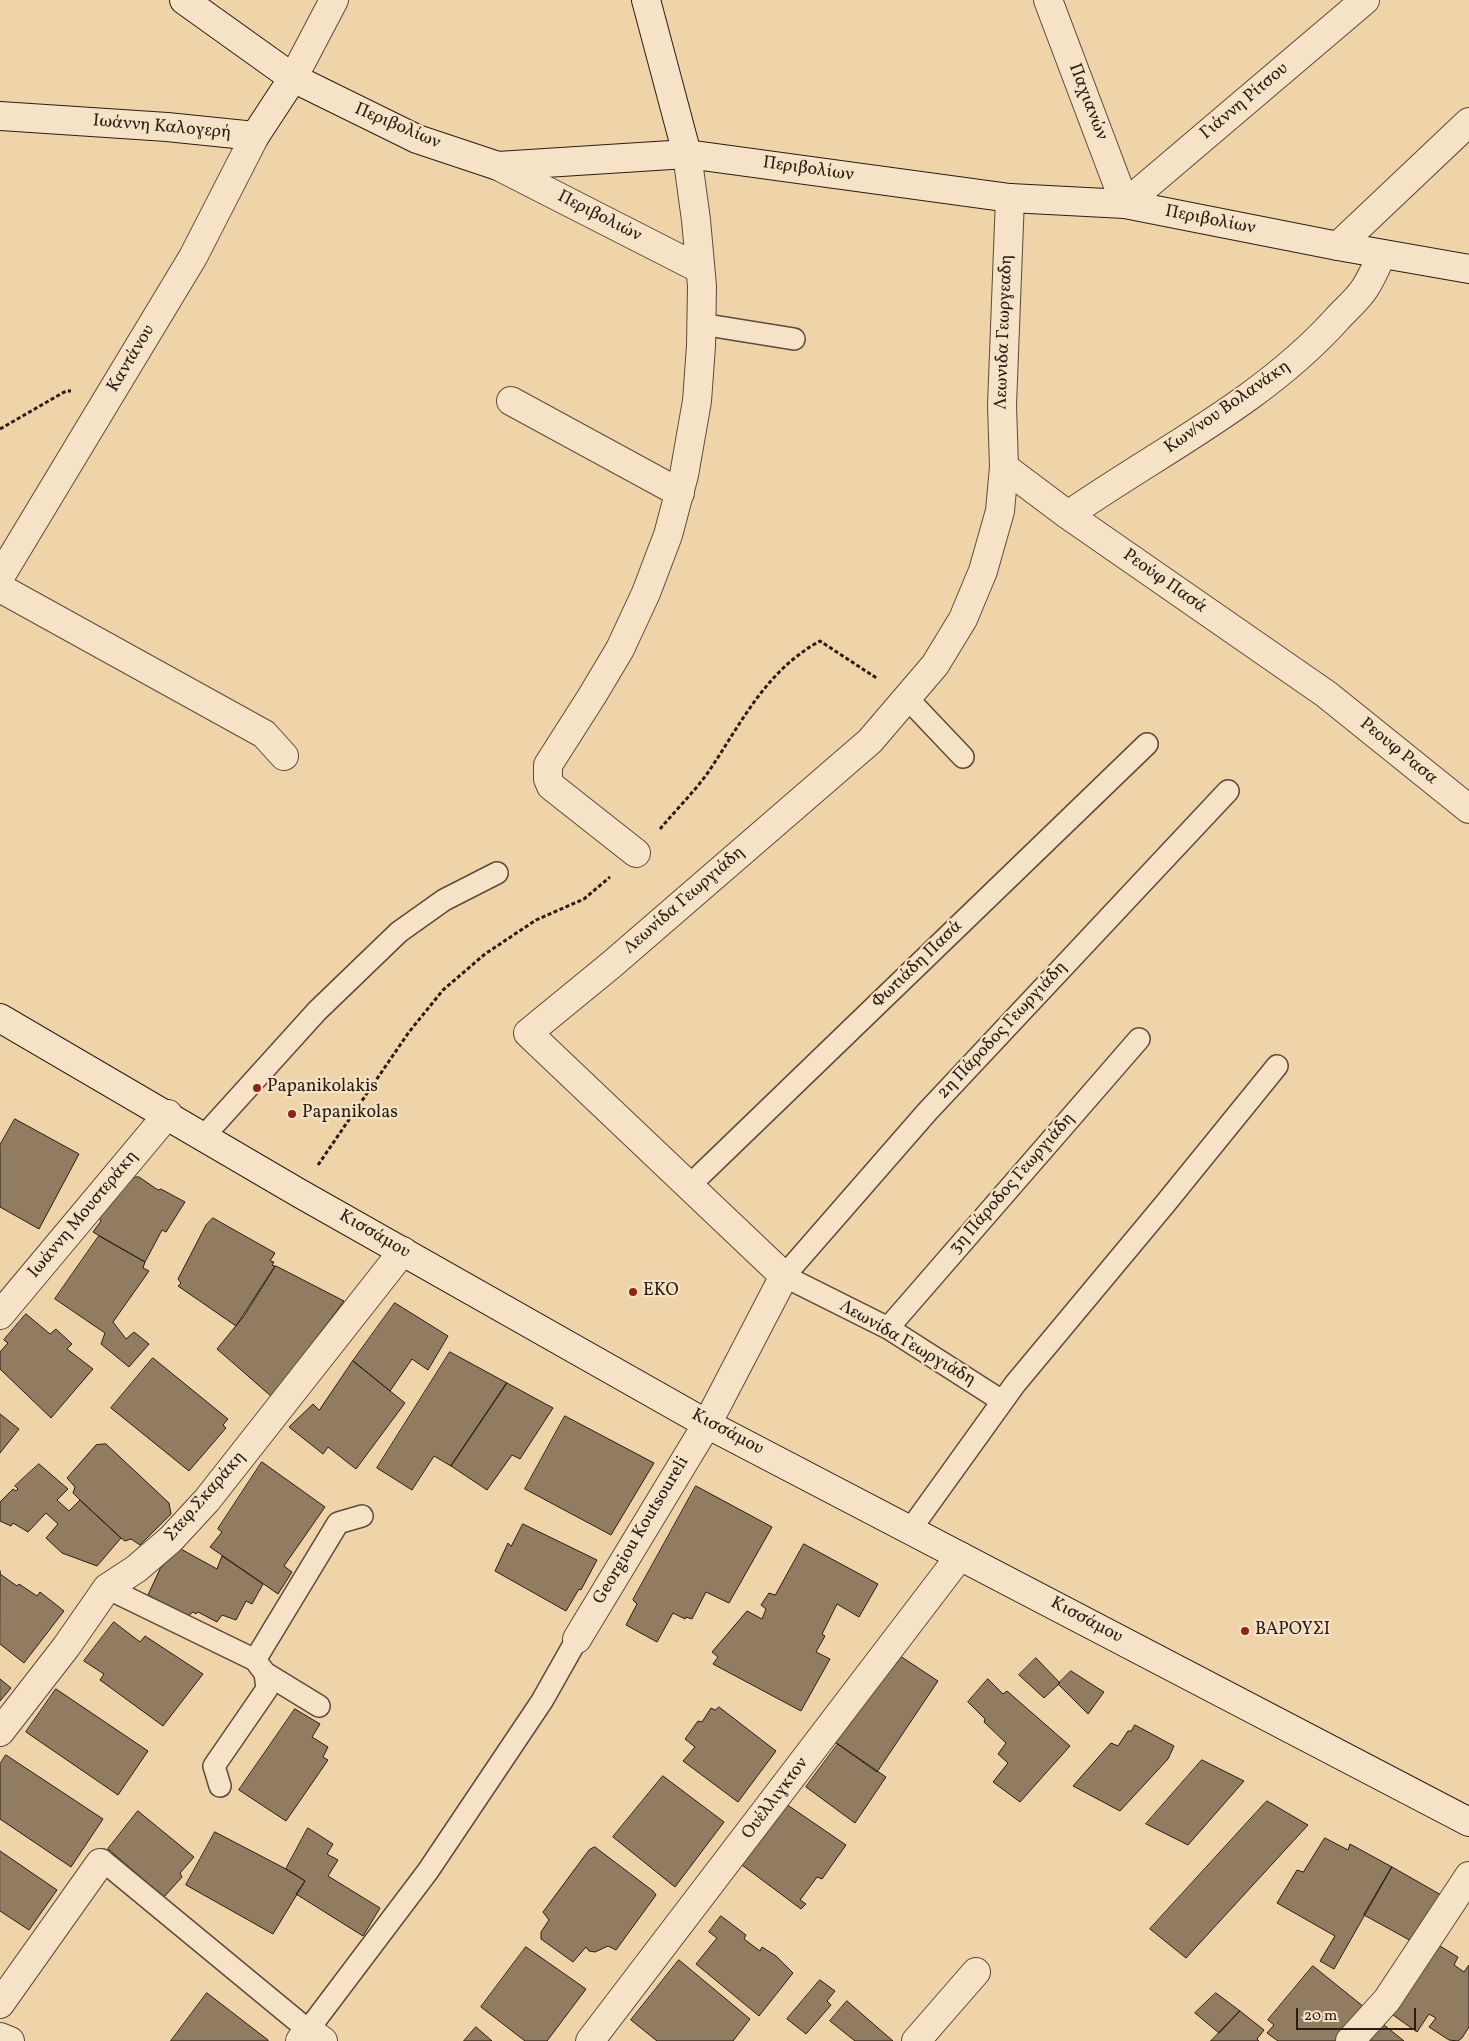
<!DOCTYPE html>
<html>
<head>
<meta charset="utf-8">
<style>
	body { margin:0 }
	#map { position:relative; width:1469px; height:2041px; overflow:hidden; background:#efd3a9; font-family:Vollkorn,serif }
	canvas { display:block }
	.scale { position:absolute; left:1296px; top:2008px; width:120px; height:22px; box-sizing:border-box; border:2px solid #2c1d14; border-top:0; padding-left:6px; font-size:15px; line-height:18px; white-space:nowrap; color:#2c1d14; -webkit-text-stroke:4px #f5e2c7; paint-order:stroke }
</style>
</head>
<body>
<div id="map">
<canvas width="1469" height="2041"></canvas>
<div class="scale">20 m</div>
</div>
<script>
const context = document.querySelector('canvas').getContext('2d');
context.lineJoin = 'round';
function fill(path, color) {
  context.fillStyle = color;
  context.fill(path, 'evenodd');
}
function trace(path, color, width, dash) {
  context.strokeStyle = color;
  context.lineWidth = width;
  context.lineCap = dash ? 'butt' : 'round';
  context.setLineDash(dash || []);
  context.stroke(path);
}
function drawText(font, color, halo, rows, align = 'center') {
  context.font = font + ' Vollkorn,serif';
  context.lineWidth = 4.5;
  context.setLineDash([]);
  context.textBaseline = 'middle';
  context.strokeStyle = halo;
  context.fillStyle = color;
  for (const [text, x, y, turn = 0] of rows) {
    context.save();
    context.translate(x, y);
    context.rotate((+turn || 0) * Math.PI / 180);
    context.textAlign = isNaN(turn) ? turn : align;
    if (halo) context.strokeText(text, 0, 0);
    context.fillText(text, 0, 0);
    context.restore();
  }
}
const building = new Path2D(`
	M15,1119L79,1154L39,1229L0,1207V1145Z
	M139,1177L158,1190L161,1189L185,1202L166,1232L162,1230L145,1262L93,1232L101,1221L98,1216L131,1178Z
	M213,1218L275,1253L270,1261L274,1262L272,1265L275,1266L236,1326L178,1286L181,1283L178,1279L206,1225Z
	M99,1236L145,1262L143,1268L149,1271L113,1322L126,1339L134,1332L149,1344L129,1367L101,1344L105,1333L55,1299Z
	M276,1266L344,1301L272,1397L217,1349L244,1316Z
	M395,1303L448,1336L428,1370L412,1359L390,1391L353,1361Z
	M26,1314L50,1334L56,1329L72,1344L67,1349L93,1369L51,1418L0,1369V1352L8,1343L4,1340Z
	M450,1352L507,1383L451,1466L434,1456L412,1490L377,1468Z
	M153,1358L228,1419L223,1425L226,1428L189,1471L111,1408Z
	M353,1361L405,1403L356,1469L328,1447L323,1454L289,1427L313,1404L319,1410Z
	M507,1383L553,1408L520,1459L512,1455L487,1490L451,1466Z
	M0,1414L19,1429L0,1453Z
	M565,1416L654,1463L611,1535L525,1489Z
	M106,1444L169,1503L171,1514L140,1545L131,1539L125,1541L121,1538L80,1500L73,1493L75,1487L67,1478L96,1445Z
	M262,1462L325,1507L284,1566L292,1572L278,1594L210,1547L222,1532L218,1529Z
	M39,1464L68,1489L57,1500L69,1511L80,1500L121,1538L97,1566L62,1553L46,1538L58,1524L46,1513L28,1532L13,1523L11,1526L0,1521V1502L13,1489L16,1491L18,1489L15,1486Z
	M696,1486L772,1527L729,1603L706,1592L692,1619L686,1617L685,1619L673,1613L657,1642L626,1625L637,1604L633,1600Z
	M523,1524L597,1560L581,1590L579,1589L566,1611L495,1571L508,1543L511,1546Z
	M804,1544L878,1584L859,1617L837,1604L822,1634L825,1636L816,1652L830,1659L801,1711L713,1664L718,1657L712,1652L747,1611L762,1619L766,1609L761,1605L769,1593L775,1595Z
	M179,1548L217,1569L222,1556L263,1584L252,1604L246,1601L236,1620L222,1615L217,1622L198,1612L196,1614L193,1612L188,1616L148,1595L160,1569Z
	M0,1571V1574L17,1586L19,1584L37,1596L40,1592L64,1611L24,1663L0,1644Z
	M114,1622L140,1642L145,1636L203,1674L163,1726L100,1680L104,1674L84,1661Z
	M897,1654L938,1681L877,1772L836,1743Z
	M1036,1658L1060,1683L1044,1698L1019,1675Z
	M1071,1671L1104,1692L1088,1714L1058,1684Z
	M0,1679L11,1688L0,1701Z
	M988,1679L1003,1694L1007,1691L1070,1746L1020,1802L993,1782L1008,1763L998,1754L1006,1743L984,1722L985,1719L968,1702Z
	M56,1689L148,1751L118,1795L26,1732Z
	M719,1707L776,1751L738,1802L683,1761L695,1747L685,1739L698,1721L702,1722L711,1708L715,1710Z
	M295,1709L320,1724L312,1737L328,1747L323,1757L328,1760L286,1821L239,1790Z
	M1135,1725L1174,1746L1168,1759L1120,1811L1073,1786L1111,1743L1118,1746L1128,1731H1131Z
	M838,1744L886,1777L855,1823L806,1787Z
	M6,1755L103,1819L71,1867L0,1819V1764Z
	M1202,1760L1244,1781L1188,1845L1146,1824Z
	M663,1776L724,1822L675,1887L613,1837Z
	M1267,1801L1308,1825L1186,1958L1150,1929Z
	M786,1804L846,1845L822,1879L817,1877L800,1900L806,1904L801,1909L742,1865Z
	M138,1811L194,1857L180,1873L182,1877L164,1897L108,1849Z
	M308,1828L333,1844L327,1854L338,1860L328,1876L380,1908L363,1936L296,1894L305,1881L286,1869Z
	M215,1832L286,1869L305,1881L273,1934L186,1885Z
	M1325,1838L1348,1850L1350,1844L1392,1867L1334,1969L1320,1961L1335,1936L1277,1903L1297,1870L1303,1872Z
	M595,1847L653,1891L656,1895L616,1950L608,1946L595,1952L589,1951L586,1947L573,1962L541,1939V1932L549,1920L543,1912L589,1850Z
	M0,1851L57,1890L29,1930L0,1911Z
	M1392,1867L1443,1896L1413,1942L1364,1915Z
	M721,1916L746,1935L744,1939L760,1951L762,1947L776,1956L793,1973L759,2016L696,1964L717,1938L709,1932Z
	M1435,1943L1458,1957L1454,1965L1464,1972L1469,1965V2027L1462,2038L1458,2041L1449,2040L1429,2027L1436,2018L1429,2014L1417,2032L1393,2015Z
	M526,1947L586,1989L547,2041H525L481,2007Z
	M679,1960L750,2019L733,2041H657L631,2020Z
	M1313,1966L1364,2007L1336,2041H1278L1267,2033L1274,2025L1268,2020Z
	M820,1980L835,1991L827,2001L831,2005L806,2034L787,2019Z
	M207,1993L268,2040V2041H171Z
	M1216,1993L1240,2011L1219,2033L1195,2013Z
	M847,2001L893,2041H855L830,2021Z
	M1240,2011L1264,2030L1257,2039L1259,2041H1211Z
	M1379,2021L1404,2041H1363Z
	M476,2027L492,2041H464Z`);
fill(building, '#917c61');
trace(building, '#2c1d14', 1);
const lane = new Path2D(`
	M701,324L794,339
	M907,698L963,757
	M204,1136L317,1011L399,932L444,900L497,873
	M689,1186L1147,744
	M888,1328L1139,1039
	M1002,1401L888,1328L784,1276L927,1112L1228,791
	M910,1530L1015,1384L1165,1204L1277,1066
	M107,1588L255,1660L265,1673L267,1689L214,1766L220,1786
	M255,1660L338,1523L362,1516
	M265,1673L319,1706
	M100,1863L102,1860L308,2030L428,1871L542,1701L577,1639`);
const street = new Path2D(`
	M1048,0L1125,204L1365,0
	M293,78L334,0
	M498,166L700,269
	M1338,246L1469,122
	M511,401L680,493
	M1004,467L1068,515L1326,694L1469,809
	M1068,515C1160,451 1262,402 1337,319C1346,309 1358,299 1365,288C1372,277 1377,265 1382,254
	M0,577L193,257L255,136
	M0,588L264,734L284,756
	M636,853L551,786L548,779V765L592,696L620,649L646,593L668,535L684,475L697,401L701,346L702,286L696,220L687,154
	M0,1315L168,1114
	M577,1639L707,1424L784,1276L528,1033L611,965L870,741L935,665L963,619L983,571L1000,511L1004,467L1002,405L1010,198
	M0,1732L66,1647L107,1588L136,1569L171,1539L207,1500L403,1251
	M0,2004L100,1863
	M0,2037L10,2041
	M300,2041L308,2030L323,2041
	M590,2041L960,1556
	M916,2041L976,1972
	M1350,2041L1387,2000L1469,1876`);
const secondary = new Path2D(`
	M184,0L293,78L417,139L498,166L687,154L1010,198L1125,204L1338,246L1469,269
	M646,0L687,154
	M0,116L167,127L255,136L293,78
	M0,1018L299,1193L707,1424L1469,1822`);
trace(lane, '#5d4a39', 24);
trace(street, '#5d4a39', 30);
trace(secondary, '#2c1d14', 30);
trace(new Path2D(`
	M0,429L66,391H71
	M660,829C675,811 693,793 707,774C741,724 765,671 820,641L878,679
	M318,1165L409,1032L443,990L485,954L536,920L584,899L610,877`), '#2c1d14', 3, [4, 2.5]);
trace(lane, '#f5e2c7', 21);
trace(street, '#f5e2c7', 28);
trace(secondary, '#f5e2c7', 28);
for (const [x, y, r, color] of [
	[257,1088,5,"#8f2418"],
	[292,1114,5,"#8f2418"],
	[633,1292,5,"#8f2418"],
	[1245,1631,5,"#8f2418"]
]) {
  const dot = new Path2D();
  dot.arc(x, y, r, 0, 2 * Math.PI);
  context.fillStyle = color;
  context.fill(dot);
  trace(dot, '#f5e2c7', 2);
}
drawText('18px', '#2c1d14', '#f5e2c7', [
	["Παχιανών",1087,102,69],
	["Γιάννη Ρίτσου",1245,102,-40],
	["Περιβολίων",397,127,23],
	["Ιωάννη Καλογερή",162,128,5],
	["Περιβολίων",808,170,8],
	["Περιβολιών",599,217,27],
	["Περιβολίων",1210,221,11],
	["Λεωνιδα Γεωργεαδη",1005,332,-88],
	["Καντάνου",132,359,-59],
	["Κων/νου Βολανάκη",1228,408,-35],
	["Ρεούφ Πασά",1164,582,35],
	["Ρεουφ Ρασα",1398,752,39],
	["Λεωνίδα Γεωργιάδη",685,901,-41],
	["Φωτιάδη Πασά",918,965,-44],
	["2η Πάροδος Γεωργιάδη",1003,1031,-47],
	["3η Πάροδος Γεωργιάδη",1013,1184,-49],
	["Ιωάννη Μουστεράκη",84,1215,-50],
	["Κισσάμου",374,1235,30],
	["Λεωνίδα Γεωργιάδη",907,1344,30],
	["Κισσάμου",727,1433,28],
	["Στεφ.Σκαράκη",206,1497,-49],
	["Georgiou Koutsoureli",642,1531,-59],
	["Κισσάμου",1086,1621,28],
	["Ουέλλιγκτον",776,1799,-53]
]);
drawText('18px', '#2c1d14', '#f5e2c7', [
	["Papanikolakis",267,1088],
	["Papanikolas",302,1114],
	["EKO",643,1292],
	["ΒΑΡΟΥΣΙ",1255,1631]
], 'left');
</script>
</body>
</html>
